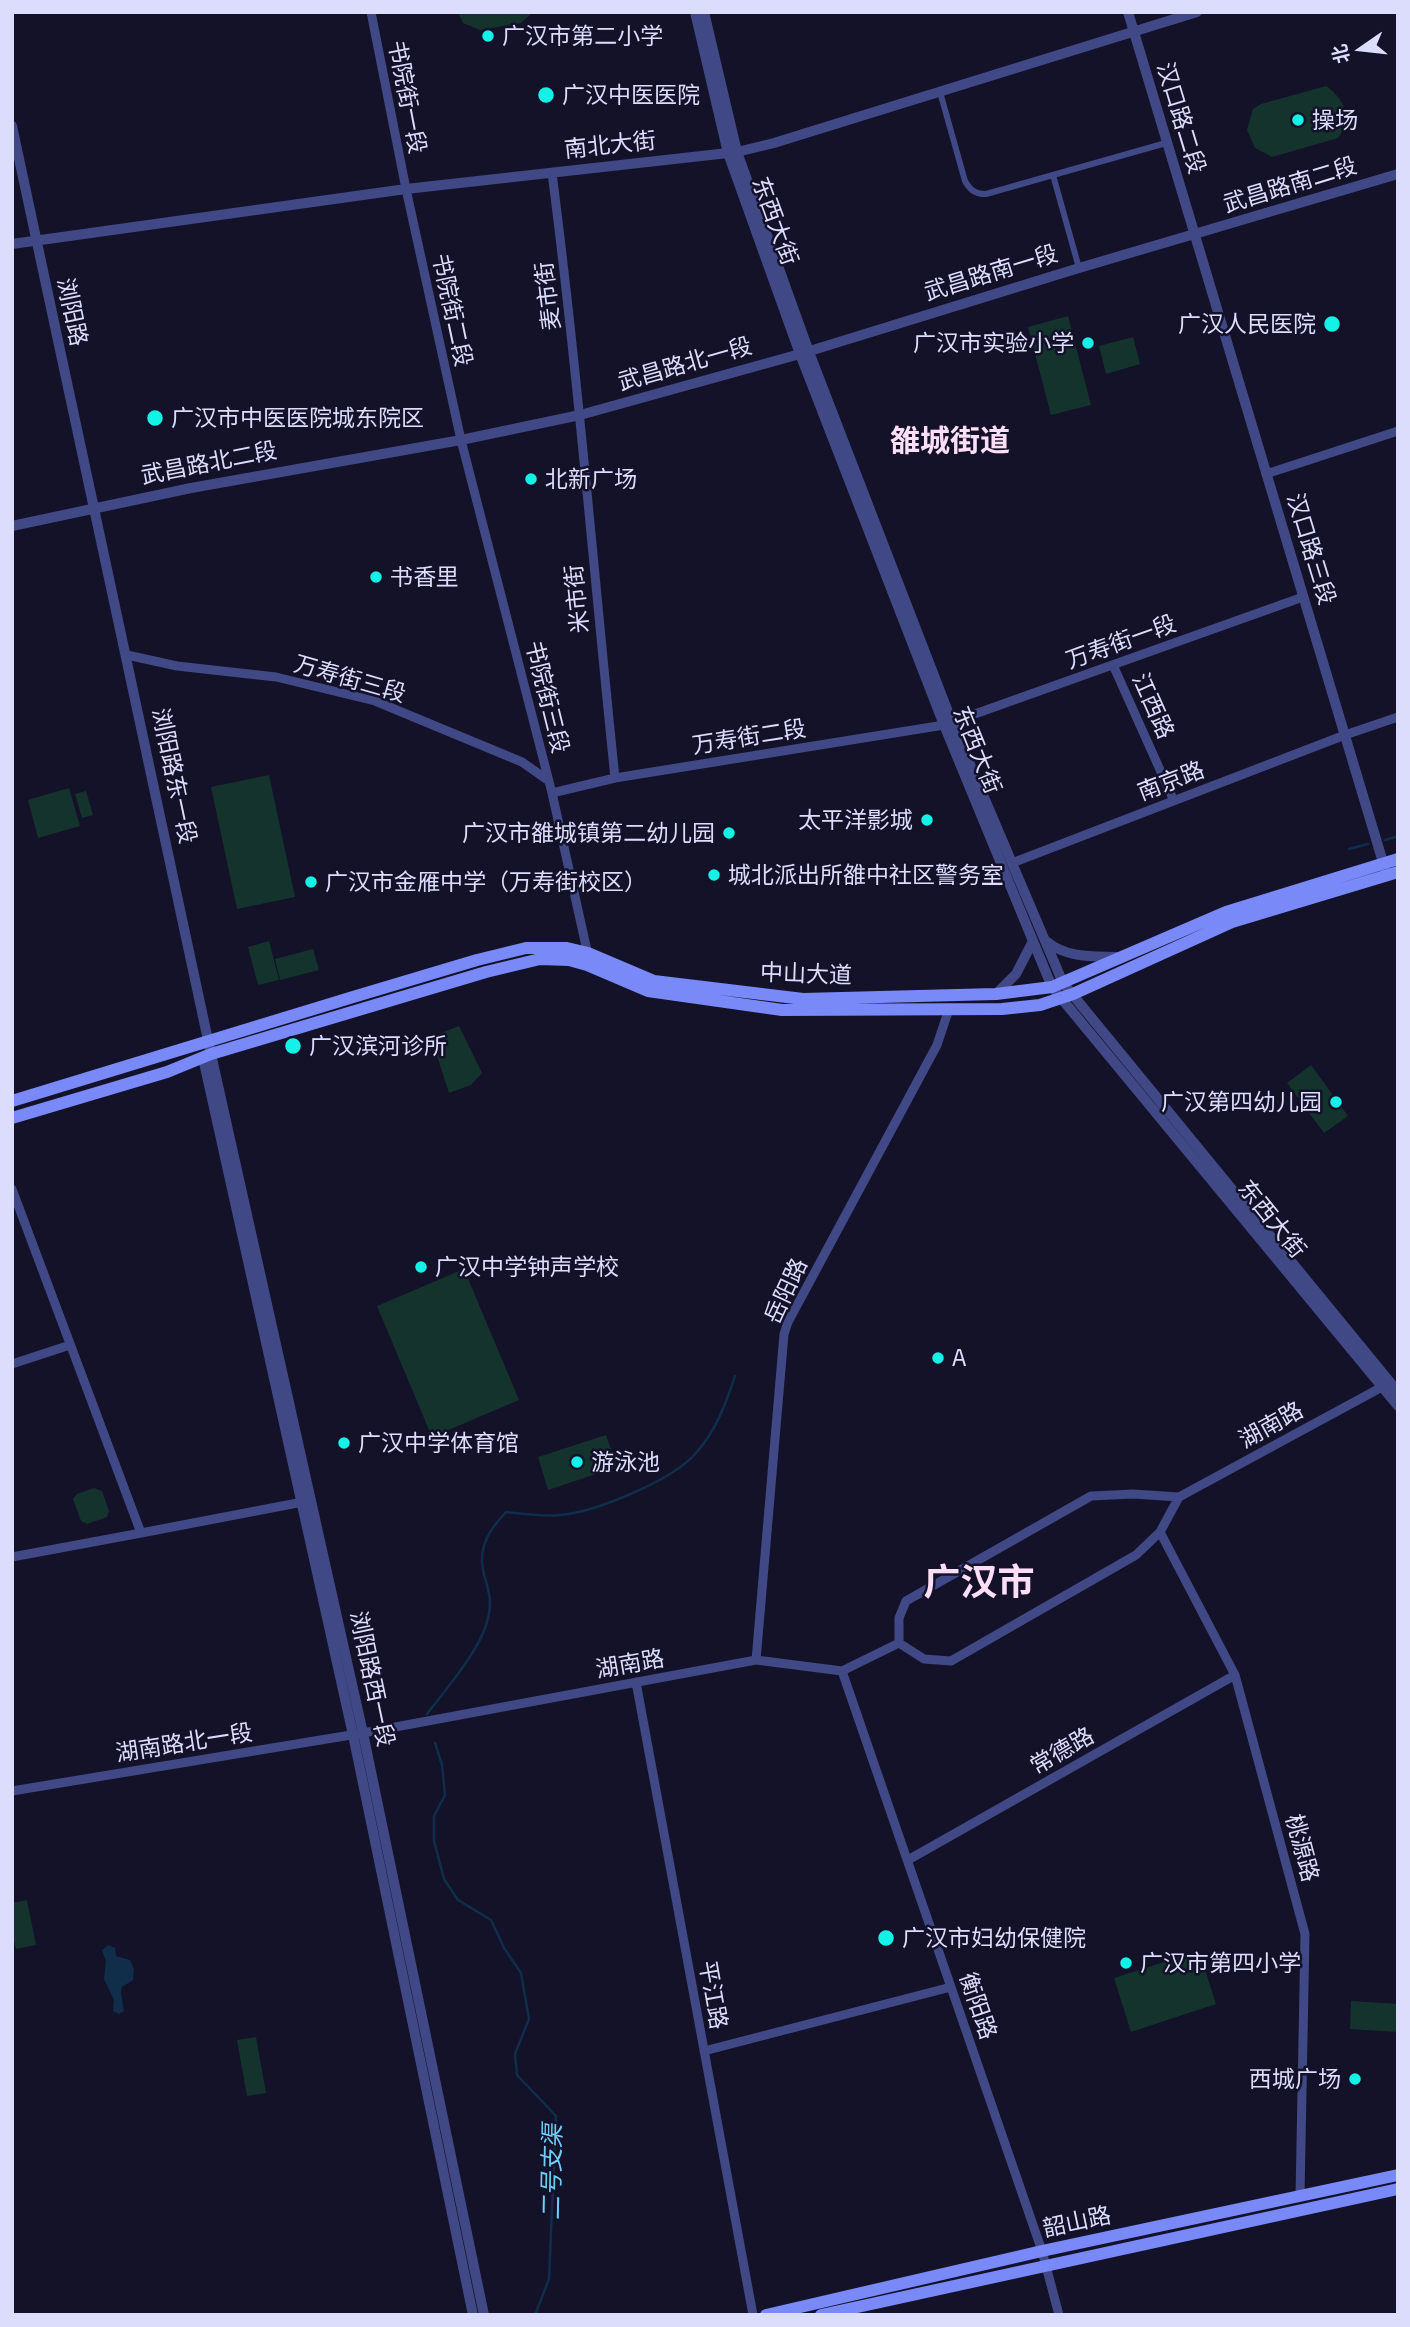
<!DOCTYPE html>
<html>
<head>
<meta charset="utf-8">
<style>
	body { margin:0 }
	#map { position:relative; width:1410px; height:2327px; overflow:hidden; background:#131229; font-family:"Exo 2","Noto Sans SC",sans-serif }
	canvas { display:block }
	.frame { position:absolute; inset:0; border:14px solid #dcddfd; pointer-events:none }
	.north { position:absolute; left:1326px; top:14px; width:70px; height:70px; -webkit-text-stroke:5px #131229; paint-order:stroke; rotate:256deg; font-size:19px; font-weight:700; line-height:28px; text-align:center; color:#dcddfd }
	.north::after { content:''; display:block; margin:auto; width:24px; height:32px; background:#dcddfd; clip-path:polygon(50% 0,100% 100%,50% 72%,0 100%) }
</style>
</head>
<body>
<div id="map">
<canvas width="1410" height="2327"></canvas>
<div class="frame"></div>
<div class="north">北</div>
</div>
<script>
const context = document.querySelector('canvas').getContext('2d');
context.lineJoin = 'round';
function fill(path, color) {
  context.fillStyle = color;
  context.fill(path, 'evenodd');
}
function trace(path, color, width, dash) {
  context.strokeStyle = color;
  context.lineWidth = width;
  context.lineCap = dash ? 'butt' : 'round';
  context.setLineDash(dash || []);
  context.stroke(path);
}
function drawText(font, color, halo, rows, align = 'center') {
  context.font = font + ' "Exo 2","Noto Sans SC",sans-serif';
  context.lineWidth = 5;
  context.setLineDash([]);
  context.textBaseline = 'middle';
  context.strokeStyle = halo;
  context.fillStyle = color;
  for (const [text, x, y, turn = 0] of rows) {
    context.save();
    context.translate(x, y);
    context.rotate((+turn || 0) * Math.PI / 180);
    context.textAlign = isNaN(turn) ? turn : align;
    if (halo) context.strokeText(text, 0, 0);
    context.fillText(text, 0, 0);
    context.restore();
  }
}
fill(new Path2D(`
	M458,12H533L521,23L480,30L463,23Z
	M1326,86C1344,98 1353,119 1338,138L1272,157L1255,148L1247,130L1253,109L1261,104Z
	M1068,316L1091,405L1051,415L1028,327Z
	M1133,337L1140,364L1106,374L1099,346Z
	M269,775L295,897L237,909L211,787Z
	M69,788L80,826L38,838L28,800Z
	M86,791L93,815L82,818L75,794Z
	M269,941L279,980L258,985L248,947Z
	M313,949L319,970L280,980L275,959Z
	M459,1026L482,1073L471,1085L449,1093L431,1037Z
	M1311,1065L1348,1116L1324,1133L1287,1083Z
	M464,1269L519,1400L432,1437L377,1306Z
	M606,1435L617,1467L548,1490L538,1457Z
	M94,1488L102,1491L109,1511L107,1517L87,1524L81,1521L73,1499L77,1494Z
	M27,1900L36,1945L16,1949L12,1932V1903Z
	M1199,1951L1216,2004L1131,2032L1114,1978Z
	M1351,2001L1398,2004V2032L1350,2029Z
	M256,2037L266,2093L247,2096L237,2040Z`), '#15332d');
fill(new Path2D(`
	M108,1945L115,1948L116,1956L130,1960L134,1969L133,1980L122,1987L121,1993L124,2011L119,2014L113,2011L114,2000L104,1979L106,1961L102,1950Z`), '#102e4a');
trace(new Path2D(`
	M1385,840L1398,836
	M1349,849L1368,844
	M427,1714C446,1689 482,1648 488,1618C493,1597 487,1588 483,1570C478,1546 491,1528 506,1512C524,1514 542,1517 560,1515C596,1512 673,1480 696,1453C716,1431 726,1403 735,1376
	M435,1743L442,1765L445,1795L434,1816V1841L444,1879L458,1900L491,1920L504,1948L521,1973L529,2019L515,2054L517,2075L556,2116L549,2279L535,2315`), '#102e4a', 2.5);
trace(new Path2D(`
	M940,92L965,181C970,190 975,194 986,194L1053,175L1079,268
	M1053,175L1166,143`), '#404886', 6);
trace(new Path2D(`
	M371,12L406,189L461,440L552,793L588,955
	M552,173C578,374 594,576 615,778
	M1266,474L1398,431
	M127,655L177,666L276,677L375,701L522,762L549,781
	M1113,665L1174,801
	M552,793L615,778L944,725L1303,597
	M1012,863L1345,735L1398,717
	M12,1189L141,1533L308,1501
	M12,1364L70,1345
	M1160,1532L1235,1675L1305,1934L1300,2196
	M12,1557L141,1533
	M899,1643L924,1659L951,1661L1136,1555L1160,1532L1179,1497
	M756,1660L784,1334L788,1322L937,1045L949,1009
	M842,1671L1042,2251L1059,2315
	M636,1682L753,2315
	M12,1791L363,1733L756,1660L842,1671L899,1643V1618L906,1601L1091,1496L1133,1494L1179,1497L1382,1387
	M908,1860L1235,1675
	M704,2051L951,1987`), '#404886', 9);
trace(new Path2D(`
	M695,12L728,153L800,354L944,725L1052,987L1398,1406
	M704,12L737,152L809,352L952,722L1063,983L1398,1392
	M1128,12L1385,869
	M12,126L211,1054L363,1733L484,2315
	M12,244L406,189L737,152L774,143L1197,12
	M12,526L191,488L461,440L580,415L800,354L1079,268L1398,174
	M1046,941C1068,959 1093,956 1120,957
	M996,994L1016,974L1033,941
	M203,1058L353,1735L473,2315`), '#404886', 10);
trace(new Path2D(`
	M12,1101L353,997L477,960L526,948H567L588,953L654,981L803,999L996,994L1052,987L1226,912L1398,859
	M12,1118L167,1072L211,1054L486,972L540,959L569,960L587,965L648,991L782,1010L1002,1009L1040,1005L1073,994L1232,922L1398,872
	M766,2315L1042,2251L1398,2175
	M821,2315L1398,2189`), '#7989f8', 12);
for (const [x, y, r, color] of [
	[488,36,7,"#13f2e7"],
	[546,95,9,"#13f2e7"],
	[1298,120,7,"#13f2e7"],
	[1332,324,9,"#13f2e7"],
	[1088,343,7,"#13f2e7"],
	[155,418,9,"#13f2e7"],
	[531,479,7,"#13f2e7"],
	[376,577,7,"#13f2e7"],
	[927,820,7,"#13f2e7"],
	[729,833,7,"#13f2e7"],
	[714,875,7,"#13f2e7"],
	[311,882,7,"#13f2e7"],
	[293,1046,9,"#13f2e7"],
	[1336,1102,7,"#13f2e7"],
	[421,1267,7,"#13f2e7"],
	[938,1358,7,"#13f2e7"],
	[344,1443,7,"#13f2e7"],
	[577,1462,7,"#13f2e7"],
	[886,1938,9,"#13f2e7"],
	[1126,1963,7,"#13f2e7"],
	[1355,2079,7,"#13f2e7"]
]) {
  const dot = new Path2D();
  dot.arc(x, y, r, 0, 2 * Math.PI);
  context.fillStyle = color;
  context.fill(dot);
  trace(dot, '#131229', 2.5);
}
drawText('23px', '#dcddfd', '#131229', [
	["广汉市第二小学",502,36],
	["广汉中医医院",562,95],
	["操场",1312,120],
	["广汉人民医院",1316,324,"right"],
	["广汉市实验小学",1074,343,"right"],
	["广汉市中医医院城东院区",171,418],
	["北新广场",545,479],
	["书香里",390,577],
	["太平洋影城",913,820,"right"],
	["广汉市雒城镇第二幼儿园",715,833,"right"],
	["城北派出所雒中社区警务室",728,875],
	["广汉市金雁中学（万寿街校区）",325,882],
	["广汉滨河诊所",309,1046],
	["广汉第四幼儿园",1322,1102,"right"],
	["广汉中学钟声学校",435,1267],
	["A",952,1358],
	["广汉中学体育馆",358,1443],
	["游泳池",591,1462],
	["广汉市妇幼保健院",902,1938],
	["广汉市第四小学",1140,1963],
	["西城广场",1341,2079,"right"]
], 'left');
drawText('23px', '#dcddfd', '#131229', [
	["书院街一段",407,97,79],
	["汉口路二段",1181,118,73],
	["南北大街",610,145,-6],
	["武昌路南二段",1290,185,-17],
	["东西大街",775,221,70],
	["武昌路南一段",991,273,-17],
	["麦市街",548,296,-97],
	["书院街二段",452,310,78],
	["浏阳路",72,312,78],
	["武昌路北一段",685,364,-16],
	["武昌路北二段",209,463,-11],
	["汉口路三段",1311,549,73],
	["米市街",577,599,-96],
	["万寿街一段",1121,642,-20],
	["万寿街三段",350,679,16],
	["书院街三段",547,697,76],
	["江西路",1153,706,66],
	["万寿街二段",749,737,-9],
	["东西大街",977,750,68],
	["浏阳路东一段",174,776,78],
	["南京路",1171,781,-21],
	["中山大道",806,974,2],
	["东西大街",1272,1219,51],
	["岳阳路",786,1291,-65],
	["湖南路",1271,1425,-29],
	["湖南路",630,1664,-10],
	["浏阳路西一段",372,1679,78],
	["湖南路北一段",184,1743,-9],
	["常德路",1062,1751,-30],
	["桃源路",1302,1848,75],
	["平江路",713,1995,80],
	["衡阳路",978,2006,71],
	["韶山路",1077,2222,-12]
]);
drawText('italic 24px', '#70cdf7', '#131229', [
	["二号支渠",552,2172,-89]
]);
drawText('bold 30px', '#fddef7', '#131229', [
	["雒城街道",950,441]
]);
drawText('bold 37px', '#fddef7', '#131229', [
	["广汉市",979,1583]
]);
</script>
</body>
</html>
